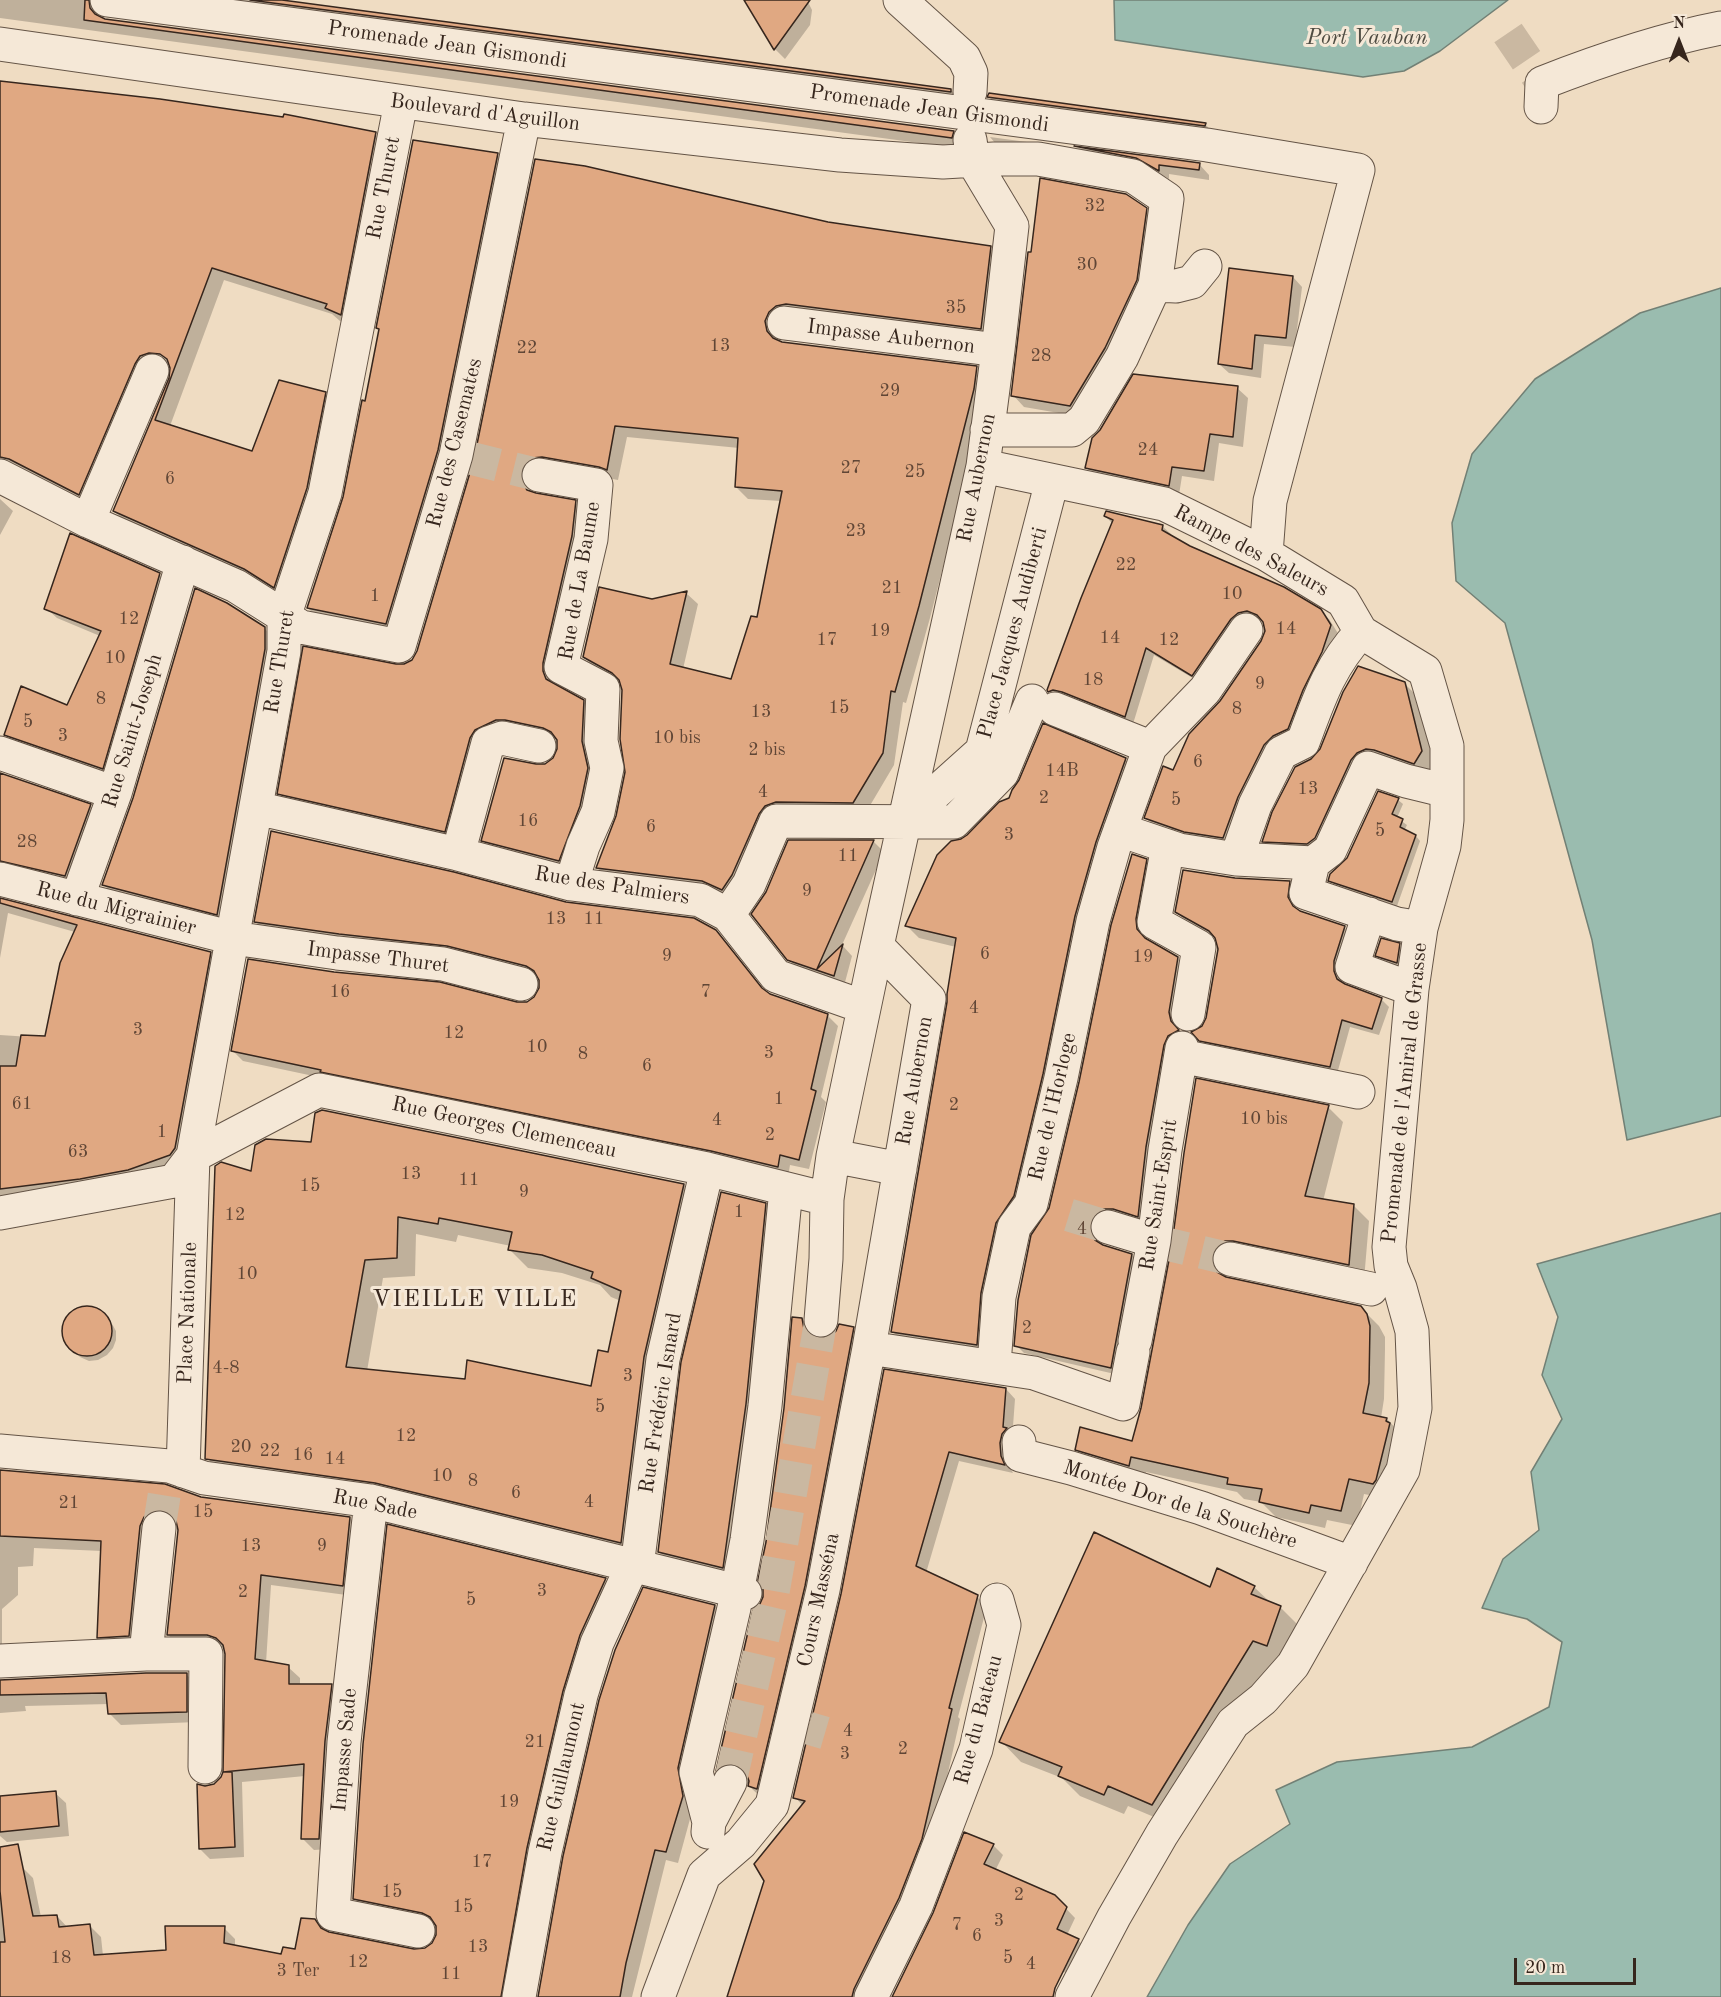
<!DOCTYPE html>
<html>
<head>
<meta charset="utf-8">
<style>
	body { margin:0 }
	#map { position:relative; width:1721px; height:1997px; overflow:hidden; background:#efdcc2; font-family:"Old Standard TT",serif }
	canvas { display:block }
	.north { position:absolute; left:1649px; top:12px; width:60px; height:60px; -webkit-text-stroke:4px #f5e8d7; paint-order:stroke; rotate:0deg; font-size:16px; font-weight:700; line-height:24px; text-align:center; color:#36261d }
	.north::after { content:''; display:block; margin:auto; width:21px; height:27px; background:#36261d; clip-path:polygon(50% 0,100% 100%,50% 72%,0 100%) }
	.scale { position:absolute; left:1514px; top:1958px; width:122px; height:27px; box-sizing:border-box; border:3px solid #36261d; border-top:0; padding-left:8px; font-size:18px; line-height:21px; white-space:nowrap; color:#36261d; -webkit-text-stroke:4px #f5e8d7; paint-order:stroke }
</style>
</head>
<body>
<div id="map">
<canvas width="1721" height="1997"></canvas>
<div class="north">N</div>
<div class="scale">20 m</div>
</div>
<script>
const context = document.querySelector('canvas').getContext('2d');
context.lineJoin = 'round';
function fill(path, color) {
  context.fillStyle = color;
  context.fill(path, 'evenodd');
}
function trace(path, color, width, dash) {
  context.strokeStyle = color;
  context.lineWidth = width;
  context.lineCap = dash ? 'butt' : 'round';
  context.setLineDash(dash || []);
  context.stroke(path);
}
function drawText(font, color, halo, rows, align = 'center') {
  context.font = font + ' "Old Standard TT",serif';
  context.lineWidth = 6;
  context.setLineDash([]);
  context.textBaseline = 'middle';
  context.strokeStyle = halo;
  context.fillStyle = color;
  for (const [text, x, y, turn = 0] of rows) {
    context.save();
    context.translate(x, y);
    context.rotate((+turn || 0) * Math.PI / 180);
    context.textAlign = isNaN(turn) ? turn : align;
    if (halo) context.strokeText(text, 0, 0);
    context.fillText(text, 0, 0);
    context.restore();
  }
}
const water = new Path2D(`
	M1114,0H1508L1440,51L1404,71L1363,77L1115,40Z
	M1721,288V1116L1627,1140L1592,940L1505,623L1456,581L1452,523L1472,454L1535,379L1640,313Z
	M1721,1213V1997H1147L1188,1925L1230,1864L1290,1824L1276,1790L1337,1762L1472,1747L1549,1707L1562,1642L1527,1619L1482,1608L1503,1559L1539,1530L1531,1472L1562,1419L1542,1375L1558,1317L1537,1264Z`);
fill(water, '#9abcaf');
trace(water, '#728075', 1.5);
fill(new Path2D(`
	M0,0H103L99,10L100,18L104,20L954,132L965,143L963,149L0,18Z
	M181,0H277L951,90L962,102Z
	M752,0H802L804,6L807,4L805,0H807L812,10L810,25L785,59L775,49L752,11Z
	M0,83L375,134L388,146L353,326L340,321L332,314L224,280L170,426L253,453L325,393L338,406L287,599L127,524L114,511L171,378V365H163L92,507L0,476Z
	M989,97L1205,124L1215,135L999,107Z
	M990,137L1027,142L1035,150H1001Z
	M1078,148L1199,164L1209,175V180L1169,174V179L1148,167L1086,156Z
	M497,154L511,169L400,638L322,622L308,608L345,497L380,330L378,328Z
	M1146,209L1158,221L1117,360L1082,417L1024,407L1013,395Z
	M828,223L990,248L1002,260L993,340L777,333L778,342L976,368L988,379L985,402L930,618L906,703L903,702L894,765L865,814L789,813L734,901L609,879L597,868L618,816L627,771L623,690L621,682L596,669L584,657L652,601L686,593L698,604L683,669L732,681L758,619L781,501L748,499L736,487L739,448L627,437L618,480L554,468L532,485L533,494L575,502L587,514L554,676V685L583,701L595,713L593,753L570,872L494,852L483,840L546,765L554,759L559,750L558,740L556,739L518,731L508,732L456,843L291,805L279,793L404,666L413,661L418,652L476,459Z
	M1293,277L1302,287L1295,347L1264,344L1261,378L1229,373L1219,364Z
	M1237,388L1248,398L1243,447L1219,443L1214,481L1182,476L1179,495L1097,478L1087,468L1101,431Z
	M0,499L13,511L0,535Z
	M1105,516L1162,526L1171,534L1170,536L1320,611L1329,619L1339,635L1232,845L1193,839L1154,826L1146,818L1174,772L1263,641L1266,631L1264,622L1256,619L1201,683L1154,655L1133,724L1057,699L1049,691L1113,524Z
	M159,574L170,585L113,778L16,745L6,735L67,707L100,636L57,618L46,608Z
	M264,628L293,657L246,943L132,914L104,885Z
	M1404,683L1416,695L1434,764L1427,774L1387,762L1327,850L1276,853L1264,841L1312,760Z
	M1125,759L1138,771L988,1357L905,1344L893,1332L956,947L919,938L907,926L961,841Z
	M0,774L90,806L103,819L78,888L0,878Z
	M1379,793L1398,800L1403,804L1397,818L1407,825L1404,831L1416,836L1420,841L1397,906L1335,885L1330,880L1348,859Z
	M789,841L874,842L884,852L842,945L852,956L844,986L799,970L788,959L767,892Z
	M1146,860L1154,868L1143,928L1144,939L1177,958L1186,966L1177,1021L1178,1031L1186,1039L1146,1224L1097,1231V1241L1100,1245L1132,1255L1140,1264L1119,1375L1024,1353L1016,1345L1051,1209Z
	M1235,879L1289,882L1297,890L1295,906L1298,911L1345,928L1352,935L1341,970V980L1343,985L1381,999L1389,1007L1379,1035L1350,1027L1337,1074L1209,1048L1193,1032L1203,1027L1208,1018L1219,949L1217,938L1185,920L1176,912Z
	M0,900L210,953L223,966L188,1161L0,1204V1035L46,1038L75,932L8,913L0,958Z
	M566,904L715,931L766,993L827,1015L838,1026L821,1097L826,1102L809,1169L790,1165L788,1177L243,1061L233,1051L527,1003L535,999L541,988L539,976L459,956L266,932L256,922Z
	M1399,945L1404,950L1401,967L1382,960L1377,955Z
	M1328,1107L1343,1122L1323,1201L1353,1205L1369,1221L1364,1280L1227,1271V1279L1360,1307L1379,1326L1385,1337V1349L1384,1399L1381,1418L1387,1419L1402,1435L1389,1499L1364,1494L1357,1526L1327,1520L1325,1528L1276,1517L1261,1502L1244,1499L1237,1492L1146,1472L1145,1481L1092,1465L1076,1449L1133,1443L1143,1408L1174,1245Z
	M253,1173L684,1185L702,1203L639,1561L225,1477L207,1458ZM416,1234L456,1242L458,1235L511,1246L510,1250L528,1268L562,1273L600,1285L611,1297L621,1301L609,1354L592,1388L466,1381L367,1371L383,1278L415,1276Z
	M765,1204L780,1219L737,1582L674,1567L659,1552Z
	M80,1308H90L99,1310L111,1322L116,1331V1340L113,1348L107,1355L98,1360L89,1361L80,1357L68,1346L64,1338L63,1328L66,1319L72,1312Z
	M802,1319L822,1340L853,1329L873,1349L770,1806L749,1786L750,1783L741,1786L737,1790L717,1770L754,1610L760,1607L765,1597Z
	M885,1371L1006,1389L1015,1399L1010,1467L1013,1473L959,1461L926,1573L977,1597L987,1606L958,1717L960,1719L931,1849L864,1997H729L803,1806L795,1797L843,1595Z
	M0,1471L350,1518L361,1530L354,1596L271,1585L266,1663L288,1667L300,1678V1686L331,1685L342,1696L330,1849L314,1850L303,1839L305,1776L242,1782L244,1857L210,1859L200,1849L205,1787L214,1785L226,1773L224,1771L226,1653L224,1648L218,1646H180L168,1635L179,1529L178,1522L174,1520L162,1522L140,1647L109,1648L98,1637L102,1551L34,1548L33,1566L18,1567V1595L2,1609V1656L0,1658Z
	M605,1579L616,1591L513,1997H0V1872L22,1867L33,1878L41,1917L57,1916L68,1928L90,1926L101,1937L103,1956L168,1952L224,1928L235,1939V1947L282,1956L297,1950L315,1921L327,1933L414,1951L425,1950L434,1944L438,1936L437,1925L366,1910L354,1898Z
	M1254,1587L1271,1603L1280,1607L1301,1628L1287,1665L1274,1661L1173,1825L1128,1806L1124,1814L1080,1796L1062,1778L1021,1762L1001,1741L1210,1589Z
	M715,1606L726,1618L693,1808L678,1863L666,1860L632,1997H540Z
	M186,1674L198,1686L197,1722L121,1725L109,1713V1704L25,1706L26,1711L0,1713V1681Z
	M55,1793L66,1803L69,1836L7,1842L0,1836V1797Z
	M993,1845L1003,1855L995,1871L1054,1896L1075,1918L1067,1935L1078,1940L1087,1950L1075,1978L1064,1972L1046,1997H894Z`), '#0003');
const building = new Path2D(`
	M85,0H89L90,8L95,14L105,19L954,131L952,138L84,20Z
	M250,0H282L787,67L951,89V92Z
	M744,0H810L774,50Z
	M0,81L160,99L283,117L284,114L376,132L341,315L325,308L327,304L212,268L155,420L252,451L279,380L326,392L307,488L274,588L244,569L113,511L169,378L170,368L167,359L160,354L149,353L140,356L135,364L79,495L9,459L0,457Z
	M989,93L1090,107L1206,123L1205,126L987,97Z
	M413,140L498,153L438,450L386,624L307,608L343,497L362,400L365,401L379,329L376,328Z
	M1074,146L1200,163L1199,170L1159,165V171L1136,158Z
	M535,159L585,166L828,222L991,246L981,329L786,304L776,306L769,312L765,321L767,331L773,338L782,342L977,366L974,389L919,606L895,692L891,691L883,753L853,803L776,802L765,806L759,814L732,875L722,890L702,881L596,868L616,816L625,772L620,739L622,690L619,680L612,673L583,657L599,587L652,599L687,591L670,664L731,679L751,616L757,617L782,491L735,487L738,438L615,426L607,470L599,467L542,457L532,458L524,463L521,471L522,482L527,490L536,493L576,500L572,536L543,663V671L546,679L584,700L582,741L588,768L580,806L559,861L481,841L504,758L536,764H545L553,758L557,749V740L551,732L543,728L505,720H496L475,730L470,738L445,832L277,794L303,646L396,664H404L412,660L417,651L474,459Z
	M1040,178L1126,194L1147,208L1137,280L1105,348L1070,406L1011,396L1028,252H1031Z
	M1229,268L1293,276L1286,338L1255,335L1252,369L1218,364Z
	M1133,374L1238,386L1233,437L1210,434L1204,471L1172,467L1169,486L1085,468L1092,438L1100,430Z
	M1106,511L1163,525L1162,530L1190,546L1284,587L1321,609L1331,625L1322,652L1303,690L1288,729L1273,736L1264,745L1238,797L1223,838L1184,832L1144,818L1163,766L1173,770L1189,734L1220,701L1261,641L1265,631L1263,622L1257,615L1247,611L1238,613L1231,619L1192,676L1146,648L1125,717L1062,692L1053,690L1048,692L1047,690L1081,598L1113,520L1104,516Z
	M70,533L160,573L103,769L4,735L21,686L67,705L101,631L44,609Z
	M195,588L227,603L265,627V649L217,915L102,885L133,798Z
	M1358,666L1405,682L1422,751L1414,764L1374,750L1366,749L1357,753L1351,760L1315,838L1307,844L1262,842L1272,812L1295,767L1311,759L1320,749L1343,692Z
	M1043,723L1126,758L1096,842L1075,916L1043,1074L1014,1196L996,1223L981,1293L977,1345L891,1332L947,1002V994L956,938L905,926L937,855L951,841L961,839L967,835L999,802L1009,798L1012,790L1019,780Z
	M0,773L91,804L65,876L0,861Z
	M1378,791L1399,798L1392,814L1403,819L1400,827L1416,835L1392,902L1328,881L1330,874L1347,858Z
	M271,831L454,872L566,902L694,918L716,930L762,988L770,994L828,1014L811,1089L816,1091L799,1160L780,1155L778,1167L711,1151L320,1072L321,1070L231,1051L248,959L334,972L440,982L517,1002H527L534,997L539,988V980L534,971L526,966L447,946L339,934L254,922Z
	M788,840H874L817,969L843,944L834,976L787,960L751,914L766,892Z
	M1132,854L1147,859L1136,919L1137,929L1145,938L1178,957L1169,1012L1171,1021L1179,1030L1168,1036L1164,1045L1146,1147L1138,1217L1113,1209H1104L1095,1214L1090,1222V1232L1095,1240L1103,1245L1132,1254L1111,1368L1014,1346L1018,1300L1031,1235L1049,1208L1079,1082L1111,925Z
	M1183,870L1235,878L1290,881L1288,897L1293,906L1300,911L1345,926L1334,961V971L1337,979L1345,984L1382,998L1372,1029L1342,1020L1330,1067L1199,1041L1191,1032L1202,1026L1206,1018L1218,949L1215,938L1209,931L1175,912Z
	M0,898L211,952L175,1148L170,1155L128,1170L80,1179L0,1189V1066H16L21,1035L45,1036L60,963L77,925L0,903Z
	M1381,938L1400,943L1397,963L1375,956Z
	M1196,1078L1329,1105L1305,1196L1354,1204L1349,1265L1233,1241H1225L1217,1246L1212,1256V1265L1217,1272L1226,1277L1361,1306L1367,1314L1370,1326L1369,1383L1363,1413L1387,1418L1386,1421L1390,1423L1376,1480L1373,1484L1349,1479L1341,1511L1311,1505L1309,1513L1259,1502L1262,1489L1227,1484L1228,1478L1131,1457L1129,1466L1075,1450L1080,1427L1132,1441L1141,1408L1172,1244L1184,1153Z
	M322,1110L684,1184L644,1357L621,1543L375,1483L205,1459L215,1166L221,1162L251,1171L255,1145L266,1139L311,1142L315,1113ZM398,1217L438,1224L439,1218L512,1232L508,1250L542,1255L593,1272L591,1278L621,1291L608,1352L598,1350L591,1386L467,1360L465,1379L346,1367L365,1260L397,1258Z
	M721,1192L766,1203L746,1404L723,1568L658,1552L681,1362Z
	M62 1331a25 25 0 1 1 50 0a25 25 0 1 1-50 0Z
	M792,1317L802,1318L804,1329L810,1335L819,1339L830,1337L836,1331L839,1324L854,1327L805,1586L757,1789L748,1786L749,1781L746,1773L738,1765L729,1763L721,1766L716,1771L753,1610L759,1606L763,1597V1588L758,1580L766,1542L784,1408Z
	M884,1369L1006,1388L1003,1427L1007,1428L1002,1434L1000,1443L1001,1456L1005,1465L949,1452L916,1566L978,1595L949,1708L952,1709L922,1839L899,1898L854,1989L852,1997H727L764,1881L754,1864L805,1801L793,1798L841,1594Z
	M0,1470L165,1484L201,1497L350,1517L343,1586L261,1575L255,1659L289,1665V1684H332L325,1741L319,1839H301L304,1764L223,1772L225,1654L223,1645L216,1638L207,1635H167L178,1530L176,1521L170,1513L161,1509L152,1511L144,1517L140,1526L129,1636L97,1638L101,1541L0,1536Z
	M387,1524L606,1578L580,1635L563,1691L527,1848L501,1997H0V1942H5L0,1891V1847L18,1844L33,1916L57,1915L59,1927L90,1924L94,1955L166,1950L165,1926H225L224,1943L281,1954L283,1947L295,1949L301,1918L315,1919L321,1928L329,1932L414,1949L425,1948L432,1943L436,1935V1926L430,1917L422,1913L353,1899L363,1744Z
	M1094,1532L1210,1587L1217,1568L1255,1586L1251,1594L1281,1606L1267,1646L1253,1641L1152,1805L1108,1786L1104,1795L1058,1776L1062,1767L999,1742Z
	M643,1587L715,1605L678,1768L683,1796L666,1852L655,1850L626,1963L620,1997H538L563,1856L599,1700L615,1650Z
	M146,1673H187V1712L108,1714L106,1693L0,1695V1680Z
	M223,1772H232L235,1847L199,1849L197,1784L205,1786L214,1784L221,1777Z
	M56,1791L59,1826L0,1832V1796Z
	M964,1832L994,1844L984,1864L1055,1895L1067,1907L1057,1929L1079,1939L1055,1988L1053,1997H892L933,1913Z`);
fill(building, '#e0a882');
trace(building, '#36261d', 1.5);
trace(new Path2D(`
	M1508,33L1542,83
	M466,457L539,475
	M1069,1215L1108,1227
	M1154,1241L1230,1259
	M159,1528L166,1484
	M808,1728L825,1733
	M730,1782L772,1598L821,1320`), '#cab8a1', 33, [33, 16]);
const minor = new Path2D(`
	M107,0L1207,145L1358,170L1270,501L1266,554
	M900,0L964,58L971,73L970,92
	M0,44L524,119L840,155L943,162L994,159H1038L1133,176L1167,199L1155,285L1122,357L1084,420L1072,430H987
	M1541,107L1542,83C1601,60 1659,40 1721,28
	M1155,285L1176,286L1192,282L1205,266
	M784,323L998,350
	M983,466L1164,504L1266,554L1343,601L1361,632L1425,671L1447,746V820L1444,846L1421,928L1412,989L1389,1247L1391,1266L1400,1288L1412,1331L1415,1408L1403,1470L1293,1665L1263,1699L1233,1723L1162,1834L1114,1917L1072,1997
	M539,475L596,485L591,539L561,667L603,689L601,741L607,768L598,812L583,846L571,884
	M0,476L88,521L236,586L301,627L399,646L456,455L524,119
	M88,521L152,371
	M1361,632C1329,667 1319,699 1303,742L1281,753L1255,805L1236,859L1313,863L1306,893L1397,924L1421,928
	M1055,709L1150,747
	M0,753L115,793
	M256,808L458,854L571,884L700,900L728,915L776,976L864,1007
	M903,822L982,751L1052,481
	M1120,830L1179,850L1236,859
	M1168,846L1154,922L1199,947L1188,1014
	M458,854L488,743L502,738L539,746
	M1313,863L1330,850L1368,768L1406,781L1447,791
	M0,879L233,938L337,953L443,964L521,984
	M77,899L115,793L183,562
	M1369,914L1352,967L1412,989
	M728,915L749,884L776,821L954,822L1002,773L1032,701
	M1181,1056L1358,1092
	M833,1156L900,1169
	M0,1213L174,1181L193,1156L319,1090L707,1169L827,1199
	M1108,1227L1154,1241
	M1230,1259L1371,1289
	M821,1320L826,1259L827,1199L833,1156L877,946
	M1135,1341L1154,1241L1165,1150L1182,1048
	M869,1348L1034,1373L1123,1404L1133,1352
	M994,1365L999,1297L1014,1227L1031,1204L1061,1078L1093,921L1114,847L1150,747L1205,690L1246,630
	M1019,1442L1020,1455L1071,1468L1201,1508L1351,1563
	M0,1451L169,1466L204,1478L371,1501L745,1593
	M183,1471L193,1156L284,651V617L325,493L401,102
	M371,1501L344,1742L333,1914L418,1931
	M146,1654H206L205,1767
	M0,1661L146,1654L159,1528
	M709,1822L696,1772L734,1608L747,1540L765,1406L786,1189
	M708,1832L709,1822L730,1782
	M519,1997L545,1852L581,1695L597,1643L639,1551L663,1359L707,1169
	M658,1997L704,1875L741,1843L772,1805L823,1590L869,1348L929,999L877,946L983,466L998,350L1012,226L973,161L970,140
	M871,1997L916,1906L976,1749L1004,1625L997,1600`);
trace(minor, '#645446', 35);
trace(minor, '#f5e8d7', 33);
drawText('18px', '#604636', null, [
	["32",1095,206],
	["30",1087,265],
	["35",956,308],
	["13",720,346],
	["22",527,348],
	["28",1041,356],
	["29",890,391],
	["24",1148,450],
	["27",851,468],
	["25",915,472],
	["6",170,479],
	["23",856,531],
	["22",1126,565],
	["21",892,588],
	["10",1232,594],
	["1",375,596],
	["12",129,619],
	["14",1286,629],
	["19",880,631],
	["14",1110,638],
	["17",827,640],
	["12",1169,640],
	["10",115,658],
	["18",1093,680],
	["9",1260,684],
	["8",101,699],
	["15",839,708],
	["8",1237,709],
	["13",761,712],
	["5",28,722],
	["3",63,736],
	["10 bis",677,738],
	["2 bis",767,750],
	["6",1198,762],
	["14B",1062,771],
	["13",1308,789],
	["4",763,792],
	["2",1044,798],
	["5",1176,800],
	["16",528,821],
	["6",651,827],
	["5",1380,831],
	["3",1009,835],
	["28",27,842],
	["11",848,856],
	["9",807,891],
	["13",556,919],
	["11",594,919],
	["6",985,954],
	["9",667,956],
	["19",1143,957],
	["16",340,992],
	["7",706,992],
	["4",974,1008],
	["3",138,1030],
	["12",454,1033],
	["10",537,1047],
	["3",769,1053],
	["8",583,1054],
	["6",647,1066],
	["1",779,1099],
	["61",22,1104],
	["2",954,1105],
	["10 bis",1264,1119],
	["4",717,1120],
	["1",162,1132],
	["2",770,1135],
	["63",78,1152],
	["13",411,1174],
	["11",469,1180],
	["15",310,1186],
	["9",524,1192],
	["1",739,1212],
	["12",235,1215],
	["4",1082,1229],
	["10",247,1274],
	["2",1027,1328],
	["4-8",226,1368],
	["3",628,1376],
	["5",600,1407],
	["12",406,1436],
	["20",241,1447],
	["22",270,1451],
	["16",303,1455],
	["14",335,1459],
	["10",442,1476],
	["8",473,1481],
	["6",516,1493],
	["4",589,1502],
	["21",69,1503],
	["15",203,1512],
	["13",251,1546],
	["9",322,1546],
	["3",542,1591],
	["2",243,1592],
	["5",471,1600],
	["4",848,1731],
	["21",535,1742],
	["2",903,1749],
	["3",845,1754],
	["19",509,1802],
	["17",482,1862],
	["15",392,1892],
	["2",1019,1895],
	["15",463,1907],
	["3",999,1921],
	["7",957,1925],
	["6",977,1936],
	["13",478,1947],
	["18",61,1958],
	["5",1008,1958],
	["12",358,1962],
	["4",1031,1964],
	["3 Ter",298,1971],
	["11",451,1974]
]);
drawText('21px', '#36261d', '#f5e8d7', [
	["Promenade Jean Gismondi",447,45,8],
	["Promenade Jean Gismondi",929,109,8],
	["Boulevard d'Aguillon",485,113,7],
	["Rue Thuret",384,188,-79],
	["Impasse Aubernon",891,337,7],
	["Rue des Casemates",455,443,-76],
	["Rue Aubernon",977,478,-79],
	["Rampe des Saleurs",1251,551,28],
	["Rue de La Baume",580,581,-80],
	["Place Jacques Audiberti",1013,633,-75],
	["Rue Thuret",280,662,-81],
	["Rue Saint-Joseph",133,731,-73],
	["Rue des Palmiers",612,886,9],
	["Rue du Migrainier",116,909,14],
	["Impasse Thuret",378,958,7],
	["Rue Aubernon",915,1081,-80],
	["Promenade de l'Amiral de Grasse",1405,1093,-84],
	["Rue de l'Horloge",1053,1107,-77],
	["Rue Georges Clemenceau",504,1128,12],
	["Rue Saint-Esprit",1159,1195,-81],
	["Place Nationale",188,1313,-88],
	["Rue Frédéric Isnard",661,1403,-81],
	["Rue Sade",375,1505,11],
	["Montée Dor de la Souchère",1180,1505,18],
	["Cours Masséna",819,1600,-78],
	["Rue du Bateau",979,1720,-75],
	["Impasse Sade",345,1750,-85],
	["Rue Guillaumont",562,1777,-77]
]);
drawText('italic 22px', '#4f4c42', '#f5e8d7', [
	["Port Vauban",1367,38]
]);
context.letterSpacing = '1.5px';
drawText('24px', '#36261d', '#f5e8d7', [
	["VIEILLE VILLE",475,1300]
]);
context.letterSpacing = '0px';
</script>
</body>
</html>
